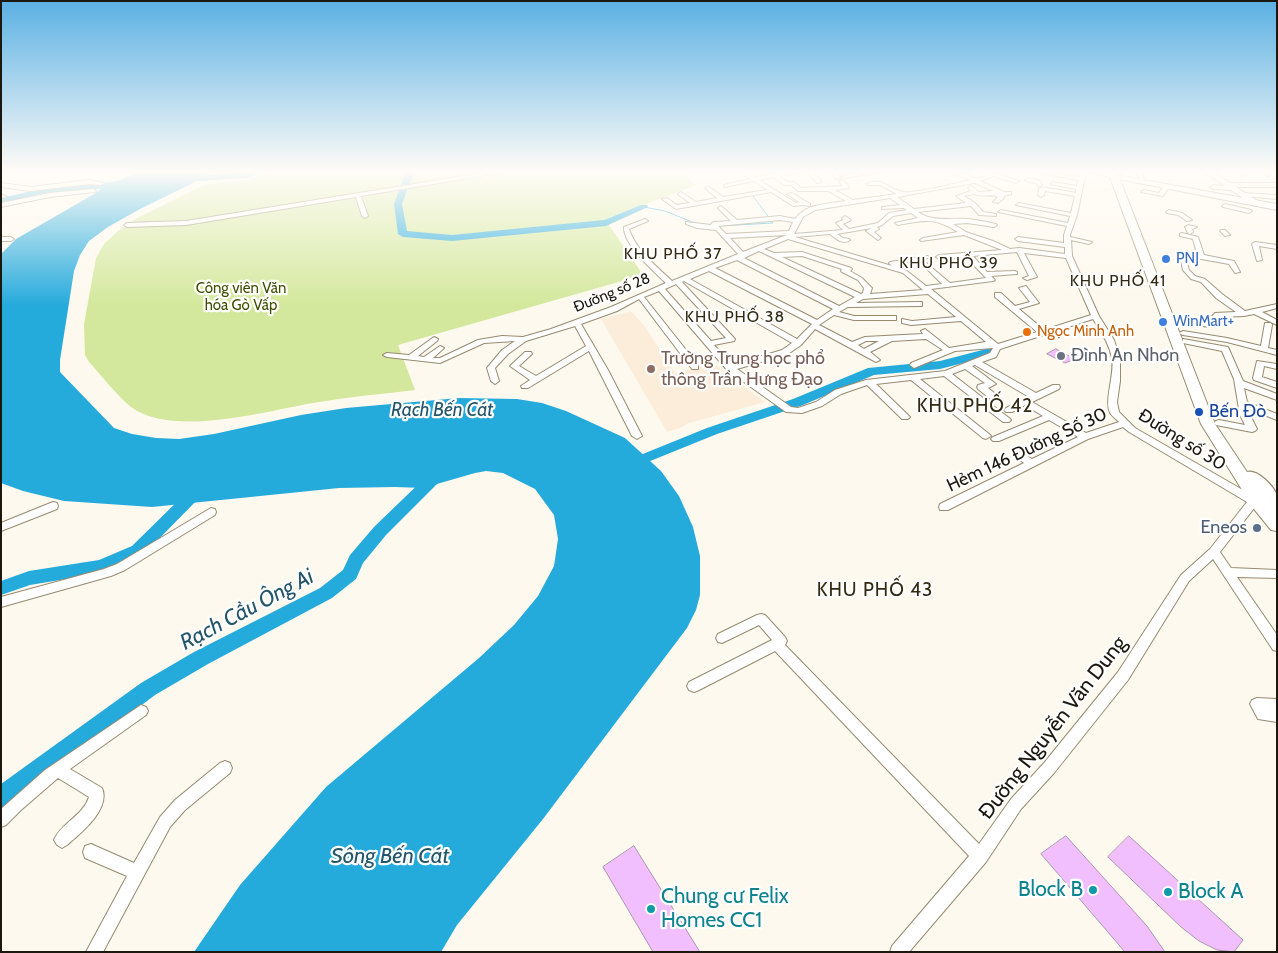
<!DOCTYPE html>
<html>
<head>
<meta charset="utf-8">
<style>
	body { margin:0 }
	#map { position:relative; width:1278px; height:953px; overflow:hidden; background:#fef9ee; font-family:Cabin,sans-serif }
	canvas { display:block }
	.frame { position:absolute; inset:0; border:2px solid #1d180f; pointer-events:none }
</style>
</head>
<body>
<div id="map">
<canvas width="1278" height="953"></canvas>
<div class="frame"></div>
</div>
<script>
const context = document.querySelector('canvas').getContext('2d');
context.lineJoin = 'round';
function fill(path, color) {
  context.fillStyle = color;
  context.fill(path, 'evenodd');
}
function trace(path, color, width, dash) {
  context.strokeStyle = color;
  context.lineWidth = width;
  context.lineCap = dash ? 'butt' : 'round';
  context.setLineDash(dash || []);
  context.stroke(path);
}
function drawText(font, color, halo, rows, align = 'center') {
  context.font = font + ' Cabin,sans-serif';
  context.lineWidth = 4.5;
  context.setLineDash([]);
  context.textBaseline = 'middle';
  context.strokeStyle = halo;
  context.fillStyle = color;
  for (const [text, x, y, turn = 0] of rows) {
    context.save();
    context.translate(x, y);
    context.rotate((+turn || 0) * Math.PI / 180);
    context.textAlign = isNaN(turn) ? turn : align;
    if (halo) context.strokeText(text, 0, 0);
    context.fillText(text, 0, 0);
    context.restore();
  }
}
fill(new Path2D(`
	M631,311L646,328L675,373L715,364L765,402L686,424L683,427L667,432L601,319Z`), '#fbedda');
fill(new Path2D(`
	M269,172H679L697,185L605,219L643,275L398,345L415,390C381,394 347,397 313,403C266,411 173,438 131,407C117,396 102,376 89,362L85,355L84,324L96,258L104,244L118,231L137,218L204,185L248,179Z`), '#d3e89c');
fill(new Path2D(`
	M138,172H209L191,184L140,209L108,227L89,241L80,255L74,271L60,360V372L114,428L132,434L156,438L179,439L214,434L301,415L346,408L459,398L517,399L542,403L566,411L625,438L661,471L679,496L693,527L700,556V595L696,610L687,628L543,819L457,925L441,952H194L240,885L326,787L479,658L514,625L538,596L554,566L558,539L554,515L535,489L503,473L486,471L475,473L423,488L395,487L339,488L152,507L64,501L23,491L1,483V254L16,239L94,194L102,188Z`), '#25aadc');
trace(new Path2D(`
	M644,207L665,211L697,224
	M718,226L773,223L750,192`), '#25aadc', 1);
fill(new Path2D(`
	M263,172L247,178L181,182L177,179L181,176Z
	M406,172H417L413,175L402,204L407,231L452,235L604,220L641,205H647L648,207L606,226L452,241L403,237L398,234L394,204Z
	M128,180L132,183L131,185L32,197L1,204V198L32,191Z
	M990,348L996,352L994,355L940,369L874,375L803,405L717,434L633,468H623L621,465L623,462L707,428L793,399L868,368L940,361Z
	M437,470L442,471L444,475L442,479L386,535L363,563L356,579L332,598L208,664L155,695L9,806L1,809V784L141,683L194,652L320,588L343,570L350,555L374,527L432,471Z
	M198,485L203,486L206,490L203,494L144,554L102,573L30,585L1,595V581L29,571L99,560L132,546L193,486Z`), '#25aadc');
const building = new Path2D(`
	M1056,349L1075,359L1065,363L1047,354Z
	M1066,836L1147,926L1165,952H1125L1041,854Z
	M1129,836L1243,940L1234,952L1217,950L1199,941L1181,927L1108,857Z
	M634,846L700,952H653L603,867Z`);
fill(building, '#f1befe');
trace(building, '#aa97ae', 1);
const minor = new Path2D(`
	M489,172H504L361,196L368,216L365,218L362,216L356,197L186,225L127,227L124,225L127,223L186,221Z
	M741,172H748L755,177L784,172H803L779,176L787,182H794L801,188L843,186L839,182L842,180L849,186V188L835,190L853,200L897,194L880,185H867L866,184C881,176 889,189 903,192C911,194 959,183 970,180L951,172L963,173L976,179L986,176L989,173L999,172L997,174L1019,181L1016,183L993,176L980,181L1004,192H1011V194L1004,196V198L998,203L993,202L998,197C990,193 981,198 974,194L964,196L975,203L983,212L996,214V216L979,215L971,206L918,212C932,222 952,218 968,219C978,220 987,222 996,224L997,225L994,227L967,223L953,224L966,232L993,241L1010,249L1019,248L1065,254V247L1018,241L1015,239L1018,237L1064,243V235L1067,226L998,212L1001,210L1068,223L1070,216L1016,205L1019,203L1071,213L1075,196L1045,191L1044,195L1041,197L1038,195L1039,189L1042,187L1076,193V189L1050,184L1053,182L1077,186L1078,180L1036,172H1051L1079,177L1080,172H1086L1077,215L1070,235V237L1092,242L1089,244L1071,240L1072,256L1099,316L1114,340L1120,359V381L1117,402L1119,412L1135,428L1262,501L1263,504L1262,507H1255L1220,552L1231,568L1277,570V578L1237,577L1277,635V651L1273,650L1213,559L1189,581L1128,680L1054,773L1021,809L986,862L909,952H890L892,946L969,856L775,651L699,690L694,692L689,690L687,686L689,682L772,640L759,625L722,643L718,642L716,638L718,634L757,615L761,614L765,615L785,637L787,641L785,645L979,844L1011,799L1044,763L1118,672L1181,575L1210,549L1247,502L1129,432L1123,427L1088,439L948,510H940L939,507L940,504L1024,463L1013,454L1015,452H1021L1032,459L1078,437L1049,420L999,441H993L991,439L993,437L1043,416L1025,405L1012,412H1006L1004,410L1006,408L1029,397L975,365L972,366L996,384L988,388L999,397L1000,399L999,401H993L978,389L977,387L978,385L985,383L965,369L952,374L1009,418L1011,420L1009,422H1003L944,376L920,379L989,434L991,436L986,439L983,438L911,380L876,384L908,415L910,417L908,419H902L867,385L841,394L822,406L802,413L786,412L727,370L659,291L644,297L698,365V369H692L639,299L617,311L581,324L608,370L642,436L637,439L632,436L589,351L528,388H522L521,386L530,380L510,366L525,352H531L532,354L519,366L536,376L586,346L575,326L526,341L508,354L495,368L499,381L495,384L491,381L487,368L502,350L515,341L484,343L440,363L387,357L383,355L387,353L409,355L434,337L438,339L437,341L418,356L424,357L440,346L444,348L433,358H440L478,340L502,336L523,337L551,329L611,307L666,283C654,272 623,244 624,227L645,219L648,221L629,229C636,250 656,266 672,281L738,254L716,230L697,228L686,224V222L711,225L712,223L714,222L731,221L718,208L721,206L737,220L780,216L795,219C807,203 828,204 846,201L828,191H798L791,185H784L773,177L759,180L796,203L799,202L787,194L792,193L810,204V206L804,205L793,206L771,192L676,209L662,199L667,198L677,205L690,203L679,195L678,194L681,192L696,202L717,198L706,189L705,188L708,186L723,197L767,190L754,181L724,187V185L750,179ZM975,183L993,191L979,192L971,186L968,188L971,191L956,196L966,203L914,209L897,197ZM890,198L900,205L882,207V209L904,208L907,210L889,213L878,223L849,229L843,224L851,220L845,216L842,218L843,220L836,223L843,230L794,234L803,217L815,210ZM911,213L918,218L895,223L898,225C925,220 934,217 958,232L923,238L920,240L921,241L964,235L1002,250L939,255L936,257L939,259L966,257L986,278L950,283L925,262L922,264L942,284L926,286L907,271L903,269L902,267L898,264L928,258V256L890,262L889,263L892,266L795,237L830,234C836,239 843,245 850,240L849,239L843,238L837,234L872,228L866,231L878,240L881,238L874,232L879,229L877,227L882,225L893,216ZM780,220L793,222L789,231L726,234L718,226ZM787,235L743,252L730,238ZM788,239L903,273L923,290L870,294L872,288L862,278L850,271L852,269L851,268L802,252L774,253L764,249ZM759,251L855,297L839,306L744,258ZM1017,252L1029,276L1023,278L1027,280L1037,277L1024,253L1066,258L1091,315L1044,330L1019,309L1039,303L1026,286L1019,288L1030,302L1015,306L1001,293H995V297L1037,332L998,344L931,289L993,281L995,280L991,276L1017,274V272L1015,271L987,272L973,256ZM802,256L842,269L841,271L842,272L858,280L864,288L863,293L861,294L782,257ZM737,260L833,309L817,320L715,268ZM709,271L812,324L797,339L690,279ZM684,281L792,343L782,350L732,365L714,345L734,341L735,339L682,282ZM676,284L726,338L711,341L665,289ZM928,294L956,317L912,321L902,319V323L911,325L961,321L986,342L949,348L925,329L921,331L923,334L865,337L852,342L819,325L834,315L854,320H896V316H854L839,312L848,307L919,306H922V302L856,303L863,299ZM1093,319C1101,332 1109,343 1112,358C1115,375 1104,399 1110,413C1112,416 1116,419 1119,422L1086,433L1032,402L1059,389L1060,387L1059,385H1053L1036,393L982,362L996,357L1000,349ZM815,329L876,362L880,360L870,352L892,341L926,339L943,350L911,363L910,365L914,368L955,351L993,348L990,353L945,371L866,380L835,390L816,402L798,408L791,407L737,369L788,354L801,345ZM866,341H879L864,349L858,345Z
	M807,172H813L822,182L817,183Z
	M830,172H836L841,178L836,179Z
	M859,172H878L845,178L842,176Z
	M1136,172H1141L1146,183H1142Z
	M1238,172H1244L1247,175L1242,176Z
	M1263,172H1269L1271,174L1268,176Z
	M1028,178L1040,181L1042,185L1039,187L1036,183L1026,181L1025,180Z
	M89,180L104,183L101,185L89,184L31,191L1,187V183L31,187Z
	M1227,183H1277V187H1235L1236,188L1233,190L1213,189L1210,187L1213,185L1225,186Z
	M1165,185L1170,186L1163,196L1141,192L1144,190L1159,193Z
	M93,189L96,191L95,192L50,197L1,207V203L50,193Z
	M1244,193L1276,195L1277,199L1242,196V194Z
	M1,194L7,197L1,198Z
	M1225,204L1251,210L1252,211L1249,213L1223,207L1222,206Z
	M1169,210L1182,213L1192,220L1187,221L1178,215L1167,213L1166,212Z
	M1188,225L1197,227L1192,229L1193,232L1190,234L1188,233L1185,227Z
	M1221,230H1225L1230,235L1225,236L1220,231Z
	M1182,233L1198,237L1204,255L1234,261L1240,272L1235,273L1229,264L1185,256L1189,270L1195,276L1205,279L1222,294L1245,311L1277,304V308L1262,312L1277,320V325L1254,314L1244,316L1220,317L1212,327H1209L1173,321L1172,319L1176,317L1207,322L1215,313L1236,312L1216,298L1201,282L1191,279L1183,270L1179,252L1197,254L1193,239L1180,236V234Z
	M1,237H11L14,239L11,241H1Z
	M1255,242L1277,245V249L1259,246L1262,260L1257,261L1252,244Z
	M1265,323H1271L1272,325L1268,348L1277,350V355L1227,342L1183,335L1179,333L1183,331L1227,338L1261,346Z
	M1183,339L1228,347L1243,381L1277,394V400L1244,388L1247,402L1277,414V420L1249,409L1250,415L1257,429L1255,431L1252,432L1216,425L1214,423L1216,421L1219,420L1245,425L1240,415L1234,379L1222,351L1183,343Z
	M1257,361L1277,364V369L1264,366L1262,377L1277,382V388L1254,380L1253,378Z
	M53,502L57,503L58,506L57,509L1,531V523Z
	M211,508L215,509L216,512L215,515L125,570L111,576L1,607V597L104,569L117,564Z
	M1257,698L1277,699V722L1258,719L1250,704L1252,700Z
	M141,705L146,707L148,711L146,715L70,769L102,788C111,809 81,833 67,845L62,848L57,845L54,840C61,823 83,816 89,797L58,778L21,810L6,825L1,827V809L45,770Z
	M225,761L230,763L232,768L230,773L185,810L170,827L103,952H86L127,876L85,858L83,852L85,846L91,844L134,863L160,817L175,800L220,763Z`);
const tertiary = new Path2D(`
	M1089,172H1105L1116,176L1113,178Z
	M1204,172H1213L1262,204L1255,206Z`);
const secondary = new Path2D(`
	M1110,174L1277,204V210L1113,178H1110Z`);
const primary = new Path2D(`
	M1108,172H1117L1215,424L1247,472C1257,469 1273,485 1277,495C1278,502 1277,523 1277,531L1271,530L1254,509L1201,424Z`);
trace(minor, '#968a70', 2);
trace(tertiary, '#968a70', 2);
trace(secondary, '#968a70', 2);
trace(primary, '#968a70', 2);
fill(minor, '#fff');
fill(tertiary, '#fff');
fill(secondary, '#fff');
fill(primary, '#fff');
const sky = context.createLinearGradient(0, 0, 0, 306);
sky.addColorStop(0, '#5ab0e3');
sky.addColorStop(0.56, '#fffcf7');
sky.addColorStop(1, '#fffcf700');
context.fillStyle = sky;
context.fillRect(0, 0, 1278, 306);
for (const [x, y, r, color] of [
	[1166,259,5,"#3f7fe0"],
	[1163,322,5,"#3f7fe0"],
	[1027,332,5,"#e8710a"],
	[1061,356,5,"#6b7280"],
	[651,369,5,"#8d6e63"],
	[1199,412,5,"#1a4fb4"],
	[1257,528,5,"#5c6f8a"],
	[1093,890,5,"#0f9aa8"],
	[1168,892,5,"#0f9aa8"],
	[651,909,5,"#0f9aa8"]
]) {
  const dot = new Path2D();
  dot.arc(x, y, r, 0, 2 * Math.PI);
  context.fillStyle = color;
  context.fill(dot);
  trace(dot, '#fff', 2);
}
drawText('15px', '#366cbe', '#fff', [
	["PNJ",1176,259],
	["WinMart+",1173,322]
], 'left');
drawText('15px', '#3f4e00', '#fff', [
	["Công viên Văn",241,289],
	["hóa Gò Vấp",241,306]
]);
drawText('15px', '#1d180f', '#fff', [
	["Đường số 28",612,293,-22]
]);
drawText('15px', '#c56008', '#fff', [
	["Ngọc Minh Anh",1037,332]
], 'left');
context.letterSpacing = '1px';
drawText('16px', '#342a13', '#fff', [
	["KHU PHỐ 37",673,254],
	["KHU PHỐ 39",949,263],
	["KHU PHỐ 41",1118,281],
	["KHU PHỐ 38",735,317]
]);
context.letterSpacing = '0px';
drawText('18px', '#5b616d', '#fff', [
	["Đình An Nhơn",1071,356]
], 'left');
drawText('18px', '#785e54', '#fff', [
	["Trường Trung học phổ",661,359],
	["thông Trần Hưng Đạo",661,380]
], 'left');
drawText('18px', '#164399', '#fff', [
	["Bến Đò",1209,412]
], 'left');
drawText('18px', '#1d180f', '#fff', [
	["Đường số 30",1182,440,32],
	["Hẻm 146 Đường Số 30",1027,450,-25]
]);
drawText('18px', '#4e5e75', '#fff', [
	["Eneos",1247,528]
], 'right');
context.letterSpacing = '1px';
drawText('19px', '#342a13', '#fff', [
	["KHU PHỐ 42",975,406],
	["KHU PHỐ 43",875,590]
]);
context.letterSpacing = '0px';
drawText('italic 19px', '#24566b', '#fff', [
	["Rạch Bến Cát",442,410]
]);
drawText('21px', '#1d180f', '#fff', [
	["Đường Nguyễn Văn Dung",1053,728,-52]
]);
drawText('21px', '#0d838f', '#fff', [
	["Block B",1083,890,"right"],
	["Block A",1178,892],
	["Chung cư Felix",661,897],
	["Homes CC1",661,921]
], 'left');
drawText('italic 22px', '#24566b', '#fff', [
	["Rạch Cầu Ông Ai",247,610,-28],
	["Sông Bến Cát",390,857]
]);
</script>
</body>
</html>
